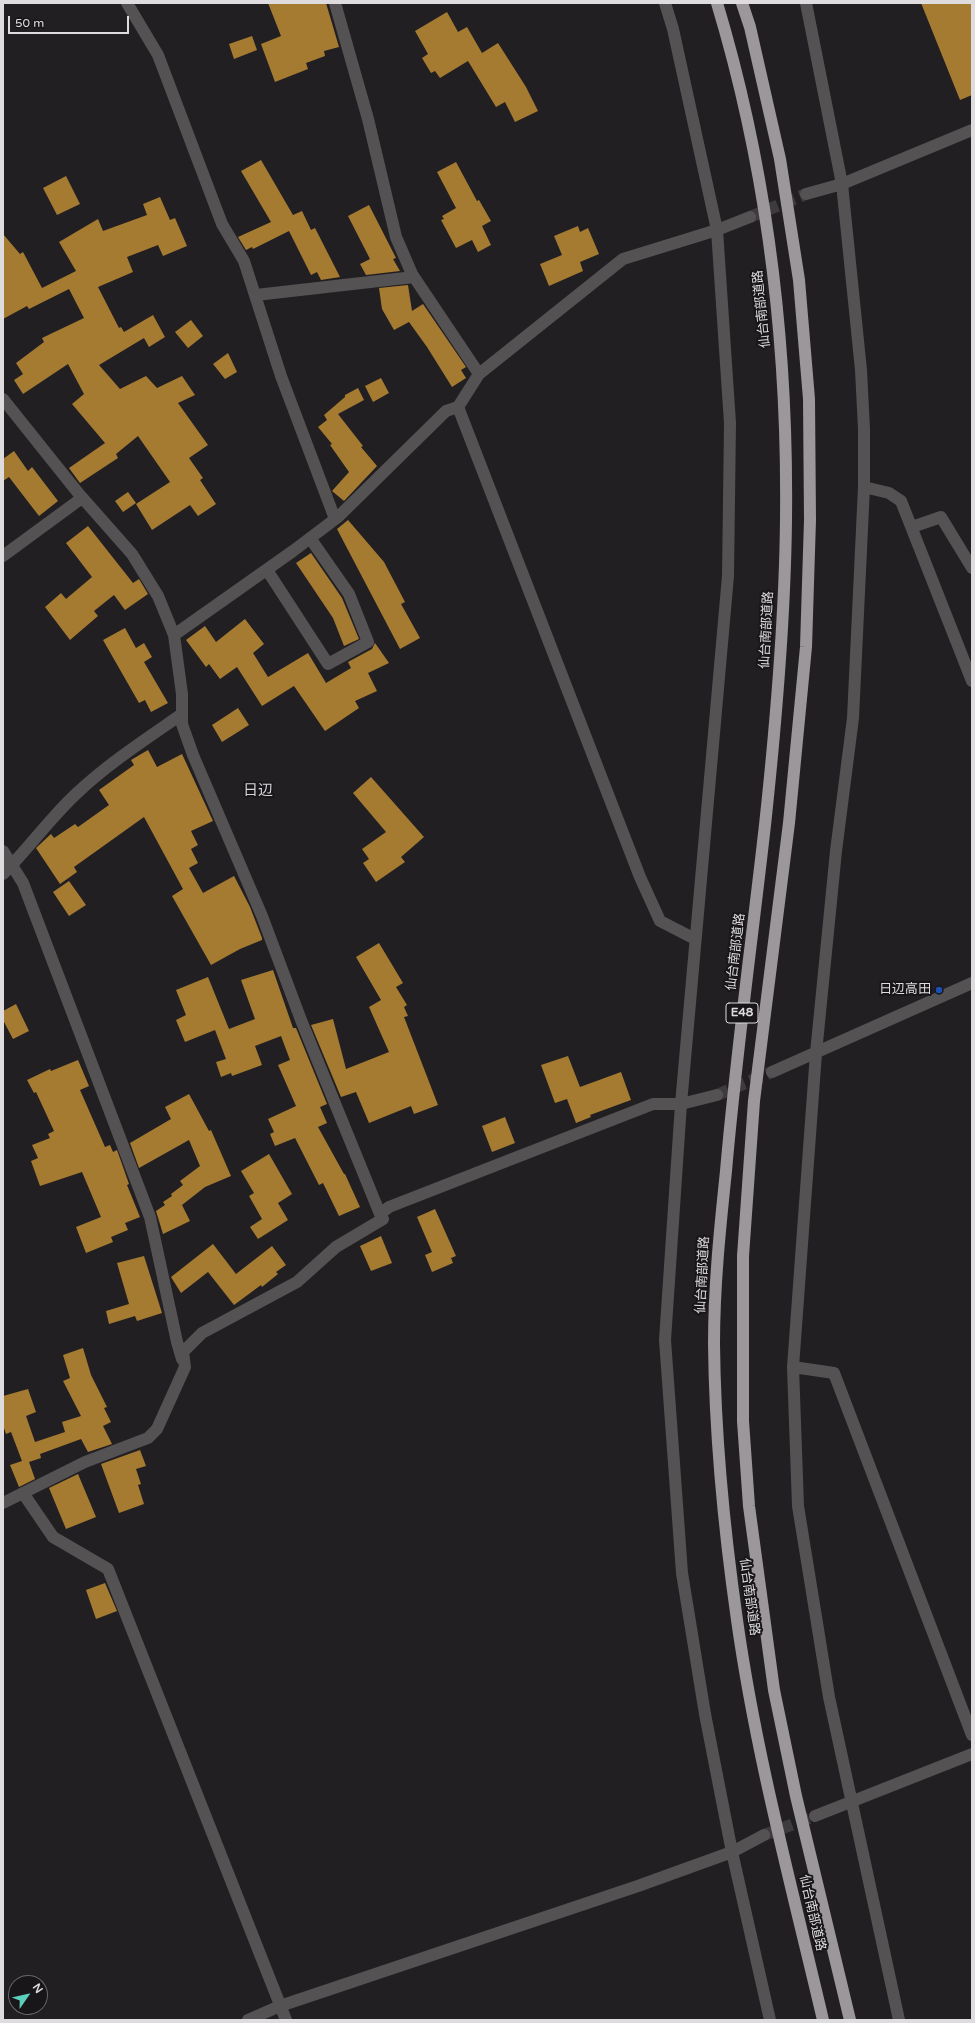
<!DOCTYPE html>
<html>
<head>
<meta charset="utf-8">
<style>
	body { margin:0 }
	#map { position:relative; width:975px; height:2023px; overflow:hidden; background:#221f23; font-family:"Varela Round",sans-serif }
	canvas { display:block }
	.frame { position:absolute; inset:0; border:4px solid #dedcdf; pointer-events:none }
	.north { position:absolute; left:8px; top:1975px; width:40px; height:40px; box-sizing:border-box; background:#181619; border:1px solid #676568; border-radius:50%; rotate:56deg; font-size:11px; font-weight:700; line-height:16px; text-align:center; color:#dedcdf }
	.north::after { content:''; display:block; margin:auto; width:14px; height:18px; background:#5bcebc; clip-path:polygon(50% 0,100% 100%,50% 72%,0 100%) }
	.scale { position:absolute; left:8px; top:16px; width:121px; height:18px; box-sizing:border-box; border:2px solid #dedcdf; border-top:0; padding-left:5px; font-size:12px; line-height:14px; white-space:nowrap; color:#dedcdf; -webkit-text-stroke:3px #181619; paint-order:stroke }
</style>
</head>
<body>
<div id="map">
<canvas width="975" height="2023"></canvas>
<div class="frame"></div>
<div class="north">N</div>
<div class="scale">50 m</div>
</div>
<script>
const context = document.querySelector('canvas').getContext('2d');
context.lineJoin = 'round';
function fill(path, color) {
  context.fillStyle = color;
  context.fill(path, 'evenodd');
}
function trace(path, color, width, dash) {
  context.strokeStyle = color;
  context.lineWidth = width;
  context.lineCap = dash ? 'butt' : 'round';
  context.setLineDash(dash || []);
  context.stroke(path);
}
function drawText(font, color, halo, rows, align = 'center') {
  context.font = font + ' "Varela Round","Noto Sans JP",sans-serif';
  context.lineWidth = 4;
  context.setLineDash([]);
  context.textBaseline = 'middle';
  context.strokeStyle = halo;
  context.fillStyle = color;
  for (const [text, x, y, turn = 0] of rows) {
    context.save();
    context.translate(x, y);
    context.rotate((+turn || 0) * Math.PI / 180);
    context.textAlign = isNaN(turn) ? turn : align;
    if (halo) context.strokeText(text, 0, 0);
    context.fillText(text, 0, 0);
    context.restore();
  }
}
fill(new Path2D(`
	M268,3H326L339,47L324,51L325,56L306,63L308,69L275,82L261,44L281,36Z
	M921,3H972V95L960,100Z
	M447,12L458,32L467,27L482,53L498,43L526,87L538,111L515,122L505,102L496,107L468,61L440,78L435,71L431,73L422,58L428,54L415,31Z
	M252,36L257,50L234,59L229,44Z
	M261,160L293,215L302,211L311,230L315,228L340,277L321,280L317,272L311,275L289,231L253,249L252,247L246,250L238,237L271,222L241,171Z
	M456,162L477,201L479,200L491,221L482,226L491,245L478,252L472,240L456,248L441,220L444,219L442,216L456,208L437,172Z
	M66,176L80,204L57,215L43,188Z
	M160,197L170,220L175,218L187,246L163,256L158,245L127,257L133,272L98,287L119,328L121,327L124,332L153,315L165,337L149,347L144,338L99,365L120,389L146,376L157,388L182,376L195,395L178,403L208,445L189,458L203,478L200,480L216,504L198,516L190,505L152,530L136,504L170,482L138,436L116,454L118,458L80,483L69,468L105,443L72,404L84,394L68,364L23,394L14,380L23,374L16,363L44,342L42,338L84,318L69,289L29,309L27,306L3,319V234L20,254L23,252L42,288L76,271L59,242L98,219L103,231L147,215L143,204Z
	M369,205L396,258L393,259L400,271L366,275L360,264L370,259L348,216Z
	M578,226L580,232L588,228L599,254L580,262L583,271L549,286L540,264L562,255L554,236Z
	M408,285L412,311L423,304L466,367L461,370L466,378L452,387L427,347L409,322L394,330L382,309L379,288Z
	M191,320L203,336L188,348L175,332Z
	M228,353L237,372L225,379L213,364Z
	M381,378L389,393L373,402L365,386Z
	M358,388L364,400L338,414L363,446L361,447L377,466L344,501L332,491L349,472L330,445L332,444L318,427L327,420L324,415L345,397V395Z
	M14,451L28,471L32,467L58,501L39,516L9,477L3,481V459Z
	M128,492L136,503L123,512L115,501Z
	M348,520L384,562L405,602L401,604L420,638L400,649L337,529Z
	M88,526L133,583L139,579L148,594L125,610L114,595L94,611L98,616L70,640L45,607L61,593L66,599L92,577L66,543Z
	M311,553L342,598L359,639L344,646L333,618L296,563Z
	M245,619L264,644L253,653L268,677L308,653L326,683L351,668L348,662L372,649L375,643L389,663L368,673L377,691L355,701L359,708L325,731L294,686L262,706L237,667L220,679L209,664L206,667L186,640L205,626L216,642Z
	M125,628L136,648L144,643L152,657L144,662L168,703L151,712L145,700L139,703L103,640Z
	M238,708L249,725L222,742L212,725Z
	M148,750L157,767L182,754L213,821L191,831L198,845L191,849L198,863L189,868L203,893L234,876L250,907L262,938V940L240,949L211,965L172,896L183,889L144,817L74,867L77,872L60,884L36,848L51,834L54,838L75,824L78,827L109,805L99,790L134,765L131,760Z
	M371,777L424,837L401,857L405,862L376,882L363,863L369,859L362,849L386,832L353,793Z
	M69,881L86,905L69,916L53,892Z
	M379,943L403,983L396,987L407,1005L404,1007L408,1016L404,1017L438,1105L414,1114L411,1106L369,1123L356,1092L341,1097L311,1025L333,1019L346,1069L389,1052L369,1007L381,1000L356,957Z
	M273,970L293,1028H296L327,1104L320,1107L327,1123L318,1127L344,1174H345L360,1207L339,1216L323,1183L319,1185L295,1138L275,1146L270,1134L274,1132L268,1119L296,1106L278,1065L290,1060L281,1036L255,1046L262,1065L232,1076L231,1073L221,1077L216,1062L226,1059L215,1030L185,1042L176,1020L186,1015L176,990L208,977L229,1029L255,1019L241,980Z
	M16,1004L29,1031L13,1039L3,1020V1011Z
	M568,1056L580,1087L621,1072L631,1100L590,1115L591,1117L576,1123L567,1099L555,1103L541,1065Z
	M78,1060L89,1086L80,1090L105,1147L110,1145L113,1152L117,1150L129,1184L127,1185L140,1217L125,1223L128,1230L111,1237L113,1242L86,1253L76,1227L101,1217L82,1172L40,1186L31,1161L38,1158L32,1145L50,1138L48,1134L54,1131L36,1092L34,1093L27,1080L50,1069L51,1071Z
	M189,1094L209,1131L211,1130L231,1176L205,1187L182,1205L190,1221L163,1234L156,1211L165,1205L163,1202L172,1196L171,1194L183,1185L180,1181L200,1166L189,1140L139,1168L130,1143L171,1119L165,1107Z
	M505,1117L515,1143L492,1152L482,1126Z
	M269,1154L292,1194L278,1203L288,1220L258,1239L250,1227L262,1219L249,1196L254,1193L241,1171Z
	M435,1209L456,1256L451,1258L453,1263L432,1272L425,1255L432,1252L417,1217Z
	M381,1236L392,1263L371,1271L360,1246Z
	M213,1244L236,1274L272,1246L286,1265L276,1272L278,1274L262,1287L261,1285L234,1305L208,1272L181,1293L171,1277Z
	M144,1256L162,1313L137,1321L135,1316L109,1324L106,1311L129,1304L117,1263Z
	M83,1348L91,1375L107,1407L104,1408L111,1422L103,1426L112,1444L88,1452L81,1439L40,1454L41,1458L29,1462L35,1479L19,1487L10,1465L22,1461L11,1432L6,1434L3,1425V1396L28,1389L36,1412L26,1416L35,1442L65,1432L62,1422L81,1416L63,1381L70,1378L63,1355Z
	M140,1450L146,1466L136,1469L141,1484L138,1485L144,1504L119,1513L101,1464Z
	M78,1474L96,1517L66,1529L49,1488Z
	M105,1583L117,1611L96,1619L86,1590Z`), '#a57b31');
trace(new Path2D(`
	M750,217L806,194
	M717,1095L772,1072
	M764,1835L815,1816`), '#3e3b3f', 12, [12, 6]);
trace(new Path2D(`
	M127,3L158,55L222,224L244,261L281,376L335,519
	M335,3L368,119L396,237L412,274L479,374
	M665,3L673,29L717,230L730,423L728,576L681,1104L665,1340L682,1573L705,1714L732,1852L770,2020
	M806,3L842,184L861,370L864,429V487L853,718L836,851L816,1053L793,1367L798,1506L829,1697L899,2020
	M806,194L842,184L972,130
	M256,295L414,277
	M3,399L79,494L132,554L158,596L174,635L182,694V724L193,755L262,916L301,1020L380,1214
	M864,487L889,493L901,501L972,681
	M912,527L941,517L972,568
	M3,556L82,498
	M267,570L328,664L368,642L349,594L310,538
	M174,635L293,551L338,517L446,411L458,407
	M3,851L23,883L150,1217L177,1342L182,1359
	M3,874C29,848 50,818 77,793C109,763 146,739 182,714
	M695,939L660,921L640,877L458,407L479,374L623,259L717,230L750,217
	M772,1072L972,983
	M793,1367L834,1373L972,1735
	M23,1493L53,1537L108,1569L286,2020
	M3,1503L85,1462L148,1438L157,1429L185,1367L183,1352L202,1333L297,1282L336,1247L383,1219L380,1214L389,1207L653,1104H681L717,1095
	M815,1816L972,1754
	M248,2020L280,2006L638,1886L732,1852L764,1835`), '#545253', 12);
trace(new Path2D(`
	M717,3C767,169 788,346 786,519C785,621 776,723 765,825C752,940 736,1055 726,1171C720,1228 714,1286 714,1344C715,1436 724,1529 737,1620C756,1755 792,1888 823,2020
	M742,3L750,27L780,159L799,280L809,399L810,520L806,647L789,823L754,1101L743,1256V1421L749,1506L774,1690L796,1796L850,2020`), '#9c979a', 12);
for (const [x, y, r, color] of [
	[939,990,4,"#1a4fb4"]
]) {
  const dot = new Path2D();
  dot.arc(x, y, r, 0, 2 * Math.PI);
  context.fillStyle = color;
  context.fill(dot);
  trace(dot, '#181619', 1.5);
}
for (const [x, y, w] of [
	[742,1013,32]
]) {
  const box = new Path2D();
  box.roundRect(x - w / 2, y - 10, w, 20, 3);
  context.fillStyle = '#181619';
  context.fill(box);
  trace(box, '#dedcdf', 1);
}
drawText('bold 12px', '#dedcdf', null, [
	["E48",742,1013]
]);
drawText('13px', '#dedcdf', '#181619', [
	["仙台南部道路",762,309,-96],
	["仙台南部道路",767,630,-87],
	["仙台南部道路",736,952,-83],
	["仙台南部道路",703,1275,-87],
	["仙台南部道路",749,1597,82],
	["仙台南部道路",812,1913,77]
]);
drawText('13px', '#dedcdf', '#181619', [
	["日辺高田",931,990]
], 'right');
drawText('15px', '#d5d1d7', '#181619', [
	["日辺",258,791]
]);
</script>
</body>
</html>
